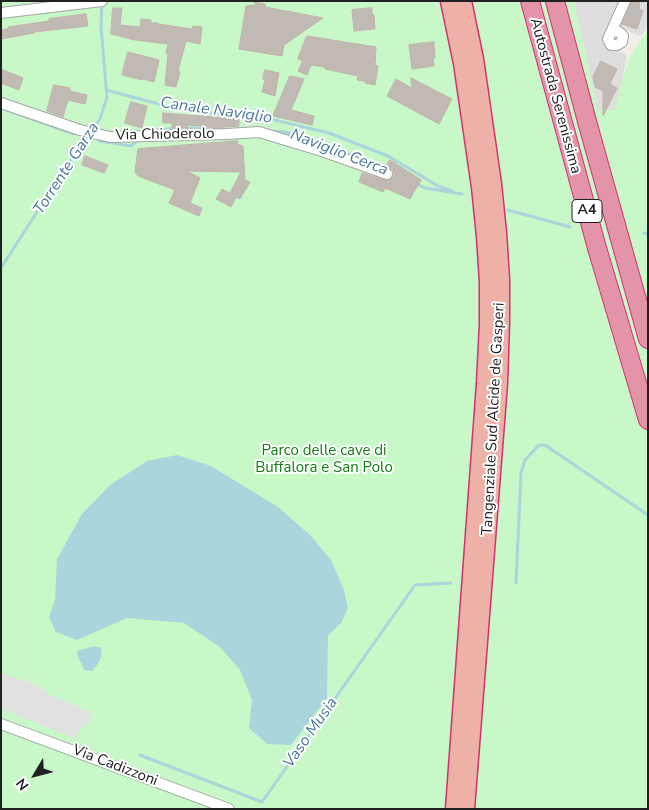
<!DOCTYPE html>
<html>
<head>
<meta charset="utf-8">
<style>
	body { margin:0 }
	#map { position:relative; width:649px; height:810px; overflow:hidden; background:#f1ede8; font-family:"Nunito Sans",sans-serif }
	canvas { display:block }
	.frame { position:absolute; inset:0; border:2px solid #212121; pointer-events:none }
	.north { position:absolute; left:10px; top:750px; width:50px; height:50px; -webkit-text-stroke:4px #fff; paint-order:stroke; rotate:233deg; font-size:14px; font-weight:700; line-height:20px; text-align:center; color:#212121 }
	.north::after { content:''; display:block; margin:auto; width:18px; height:22px; background:#212121; clip-path:polygon(50% 0,100% 100%,50% 72%,0 100%) }
</style>
</head>
<body>
<div id="map">
<canvas width="649" height="810"></canvas>
<div class="frame"></div>
<div class="north">N</div>
</div>
<script>
const context = document.querySelector('canvas').getContext('2d');
context.lineJoin = 'round';
function fill(path, color) {
  context.fillStyle = color;
  context.fill(path, 'evenodd');
}
function trace(path, color, width, dash) {
  context.strokeStyle = color;
  context.lineWidth = width;
  context.lineCap = dash ? 'butt' : 'round';
  context.setLineDash(dash || []);
  context.stroke(path);
}
function drawText(font, color, halo, rows, align = 'center') {
  context.font = font + ' "Nunito Sans",sans-serif';
  context.lineWidth = 4;
  context.setLineDash([]);
  context.textBaseline = 'middle';
  context.strokeStyle = halo;
  context.fillStyle = color;
  for (const [text, x, y, turn = 0] of rows) {
    context.save();
    context.translate(x, y);
    context.rotate((+turn || 0) * Math.PI / 180);
    context.textAlign = isNaN(turn) ? turn : align;
    if (halo) context.strokeText(text, 0, 0);
    context.fillText(text, 0, 0);
    context.restore();
  }
}
fill(new Path2D(`
	M574,1H622L604,44L627,55L616,112L597,113Z
	M625,1H648V27L641,36L615,26Z`), '#dfdede');
fill(new Path2D(`
	M1,1H574L598,110H614L629,57L648,30V809H1Z`), '#c8f8c8');
fill(new Path2D(`
	M1,673L36,685L50,695L92,713L88,725L80,728L76,739L1,709Z`), '#e1e1e1');
fill(new Path2D(`
	M177,455L211,466L278,507L310,535L331,560L344,590L348,608L341,623L328,635L327,698L291,745L267,744L249,728L252,700L240,670L220,647L184,623L127,618L77,640L56,632L49,617L55,600L57,559L82,514L110,485L147,461Z
	M94,646L101,648C103,659 98,664 92,671L84,670C83,663 77,660 77,651Z`), '#abd5dc');
trace(new Path2D(`
	M106,90L170,107L207,113L258,116L329,133L388,156L438,186L452,191
	M4,109L74,134
	M92,130L100,119L107,97L101,26L102,3
	M270,131L285,132L352,155L378,166
	M144,134L148,130L190,128L219,129
	M99,141L131,146L138,140
	M415,183L425,188L462,194
	M508,210L570,227
	M644,233L648,234
	M1,268L62,173L88,135
	M516,583L521,473L525,460L539,445H545L648,515
	M140,755L262,802L415,585L451,583`), '#abd5dc', 3);
const building = new Path2D(`
	M632,1H640L639,9L643,11L637,29L622,24Z
	M255,2L265,4V7L323,18L284,45L282,56L239,49L246,6L255,5Z
	M113,8H122L120,25L140,27L141,19L151,20V23H158V24L192,29L193,26L202,27L200,44L186,41L178,71L180,72L176,87L165,85L168,54L166,53L168,44L135,40L111,34Z
	M372,8V15H374L375,29L354,31L352,10Z
	M86,14L88,26L34,32V33L1,39V30L8,29V27L49,21V19Z
	M307,36L376,47L375,65L378,66L375,85L365,83V81L357,80L358,76L325,69V67L311,65L307,75L298,71L303,61L298,59Z
	M434,42L435,58H433L434,66L412,69L409,45Z
	M128,52L159,60L154,82L143,79L142,80L122,75Z
	M601,61L617,69L610,84L617,88L603,116V91L595,87L593,77Z
	M1,69L23,78L19,90L1,83Z
	M265,70L279,73L275,96L262,92L265,80L263,79Z
	M290,76L304,79L291,110L314,116L312,125L273,116Z
	M411,78L452,99L439,124L387,96L396,79L412,88Z
	M54,85L70,88V91L87,95L85,104L68,100L63,117L47,111Z
	M131,102L147,106L142,128L125,123Z
	M163,113L239,119V126L212,128L211,127L188,125L187,128H172V123H163Z
	M238,141L237,144L243,146L245,180L250,182L240,199L236,197L231,207L216,199L222,189L230,193L241,172L187,171L200,178L190,203L202,208L199,216L169,203L175,190L138,176L135,172L138,149Z
	M85,156L108,165L104,173L82,165Z
	M390,160L421,180L410,199L385,188L383,192L359,182L362,173L385,180L391,179L394,176V172L392,169L386,166Z`);
fill(building, '#c1b9b4');
trace(building, '#c2b3ab', 1);
const minor = new Path2D(`
	M1,13L102,1
	M612,31L619,32L623,36L622,42L617,45H611L608,39L625,1
	M1,103L80,130L110,137L227,134L259,132L322,151L387,174
	M1,724L229,809`);
const trunk = new Path2D(`
	M449,1L462,63L480,187L485,236L488,282V324L485,384L454,809
	M463,1L475,59L493,184L498,233L501,279V322L499,383L466,809`);
const motorway = new Path2D(`
	M530,1L597,248L648,420
	M555,1L588,125L648,339`);
trace(minor, '#a5a5a5', 12);
trace(trunk, '#d43074', 19);
trace(motorway, '#d43074', 20);
trace(minor, '#fff', 10);
trace(trunk, '#eeb1a8', 16);
trace(motorway, '#e494a9', 18);
for (const [x, y, w] of [
	[587,211,30]
]) {
  const box = new Path2D();
  box.roundRect(x - w / 2, y - 11.5, w, 23, 4);
  context.fillStyle = '#fff';
  context.fill(box);
  trace(box, '#212121', 1);
}
drawText('bold 14px', '#212121', null, [
	["A4",587,211]
]);
drawText('15px', '#212121', '#fff', [
	["Autostrada Serenissima",555,96,75],
	["Via Chioderolo",165,135,-1],
	["Tangenziale Sud Alcide de Gasperi",494,419,-87],
	["Via Cadizzoni",115,766,21]
]);
drawText('15px', '#117d12', '#fff', [
	["Parco delle cave di",324,451],
	["Buffalora e San Polo",324,468]
]);
drawText('italic 16px', '#4a7a9d', '#fff', [
	["Canale Naviglio",216,111,8],
	["Naviglio Cerca",339,153,21],
	["Torrente Garza",67,169,-57],
	["Vaso Musia",311,733,-55]
]);
</script>
</body>
</html>
